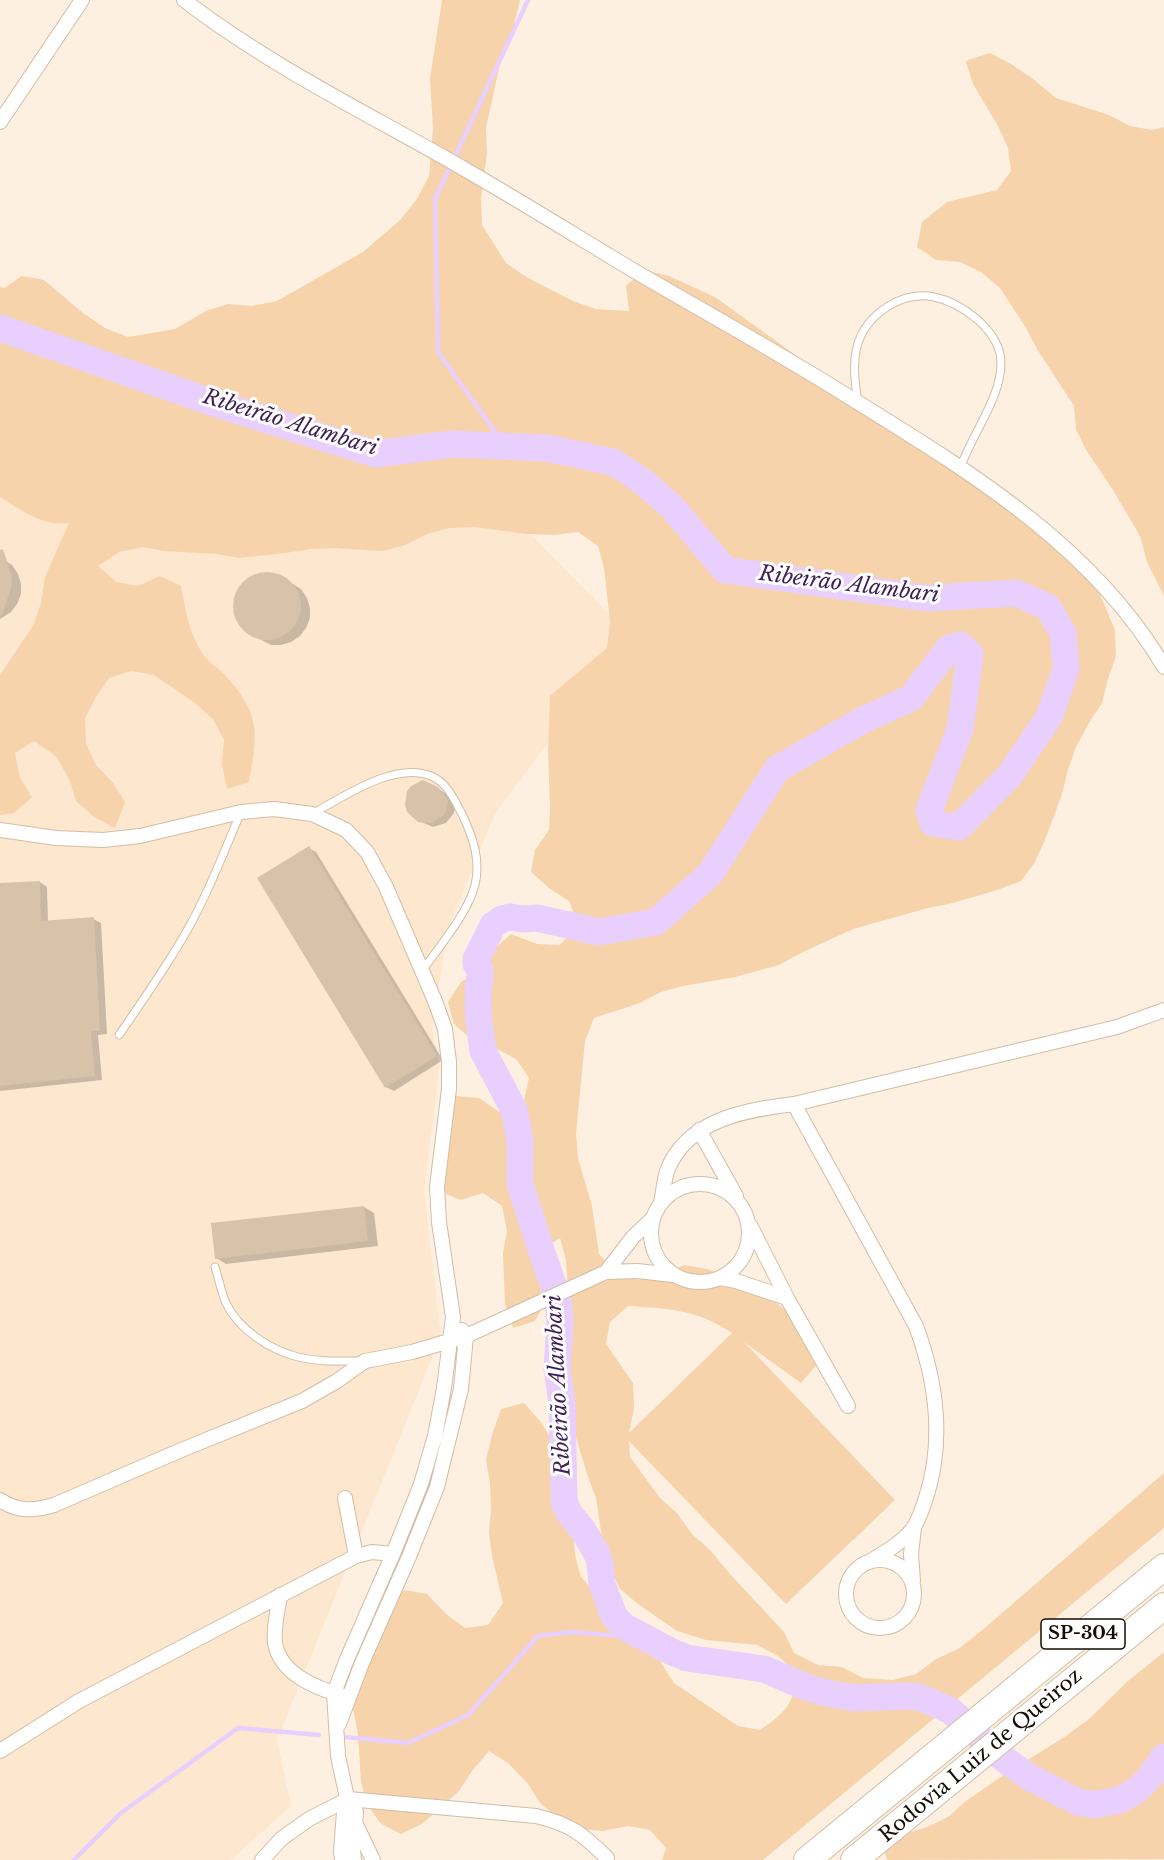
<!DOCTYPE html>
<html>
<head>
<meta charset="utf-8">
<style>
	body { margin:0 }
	canvas { display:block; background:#fef0e1 }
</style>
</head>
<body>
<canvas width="1164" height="1860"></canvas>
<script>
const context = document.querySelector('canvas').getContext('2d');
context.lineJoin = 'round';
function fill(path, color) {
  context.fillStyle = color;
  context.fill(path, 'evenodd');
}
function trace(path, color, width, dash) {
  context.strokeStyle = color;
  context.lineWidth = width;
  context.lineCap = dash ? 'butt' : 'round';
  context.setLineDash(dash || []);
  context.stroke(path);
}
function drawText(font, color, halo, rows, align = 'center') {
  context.font = font + ' "Libre Baskerville",serif';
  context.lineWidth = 6;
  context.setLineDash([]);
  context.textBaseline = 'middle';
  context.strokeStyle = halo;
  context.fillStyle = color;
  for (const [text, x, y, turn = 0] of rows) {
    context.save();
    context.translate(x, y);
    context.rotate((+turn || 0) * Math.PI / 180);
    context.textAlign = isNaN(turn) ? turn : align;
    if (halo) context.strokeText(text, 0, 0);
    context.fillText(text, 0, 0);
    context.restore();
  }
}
fill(new Path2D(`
	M479,482L629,634L495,814L448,928L432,1029L440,1065L424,1191L441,1336L277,1740L291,1806L231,1860H0V484Z`), '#fde7cf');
fill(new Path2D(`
	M442,0H520L511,38L501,59L486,128L487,153L481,199L482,225L506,263L528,278L573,301L596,309L629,311L626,286L644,270L669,276L715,297L1080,560L1096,585L1115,630L1116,656L1108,679L1102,703L1089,723L1076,747L1068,770L1062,794L1045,840L1035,862L1021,881L997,890L953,903L928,908L853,929L803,952L779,965L735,977L683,986L661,992L640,1003L594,1018L585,1041L576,1134L578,1158L592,1206L599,1254L615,1272L638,1280L663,1275L684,1265L707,1269L752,1286L772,1299L790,1314L819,1362L801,1383L744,1342L895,1500L786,1604L629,1441L630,1457L660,1498L677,1513L692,1534L710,1550L730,1574L784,1632L794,1653L818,1665L842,1667L863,1678L893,1680L916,1674L936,1659L958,1649L980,1632L1164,1473V1528L763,1860H662L666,1848L650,1830L628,1826L603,1831L579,1829L558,1818L540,1803L528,1784L509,1764L489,1751L472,1771L459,1791L422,1824L401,1834L380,1823L367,1804L361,1782L358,1734L353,1709L355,1685L368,1619L381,1599L405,1590L427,1594L446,1614L465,1628L488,1625L503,1603L492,1556L489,1533L491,1509L490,1484L486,1459L492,1435L501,1409L524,1403L540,1421L552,1440L563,1461L565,1484L572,1507L575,1555L581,1577L614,1613L650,1645L674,1683L738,1726L760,1730C787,1711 792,1706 798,1674L778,1656L757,1645L706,1640L677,1631L638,1604L620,1589L609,1567L603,1545L596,1498L587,1474L567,1407L562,1383L565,1331L569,1309L566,1260L560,1238L541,1250L548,1298L535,1321L513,1328L505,1304L503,1253L507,1231L502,1206L483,1193L461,1200L438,1191L442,1116L455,1096L479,1098L501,1113L524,1100L529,1078L516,1059L495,1048L472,1040L454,1024L448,1002L461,982L480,970L493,950L511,934L537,944L560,945L578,925L569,901L549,888L531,872L535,850L549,830L550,807L548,752L550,696L607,648L610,622L604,568L598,546L578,532L555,535L527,534L475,527L449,528L427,534L405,545L383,551L336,548L310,549L285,553L239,558L217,554L165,551L143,547L119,552L98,566L116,582L138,586L160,576L181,586C185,609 189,633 202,653C207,661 218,668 225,675C261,715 258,733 249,782L227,789L222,764L224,740L213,719L195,703L154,675L131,671L109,678L96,697L85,718L86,744L96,765L113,783L125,802L115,828L94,817L76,801L69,779L56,756L34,741L15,753L20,778L32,797L14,813L0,815V675L33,626L41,603L45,577L69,523C44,527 20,510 0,497V287L4,288L22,276L44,280L83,313L105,328L128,337L175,329L206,311L228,304L252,306L277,301L363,252L400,220L417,199L429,176L433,128L430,79ZM628,1306C670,1309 696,1309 732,1333L629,1433L634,1409L633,1383L606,1344L610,1322Z
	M990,53L1011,64L1033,79L1056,98L1109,115L1130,126L1152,130L1164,127V596L1147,562L1140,536L1113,490L1086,450L1076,429L1074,406L1037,349L1026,328L1000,288L981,272L960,262L936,260L917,247L922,222L947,202L997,190L1011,171L1008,148L998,126L973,84L966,62L968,60Z
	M1164,1652V1859L887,1860L884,1849L904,1834L927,1827L948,1817L966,1801L1005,1774L1066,1736L1089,1719L1128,1681Z`), '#f6d3ab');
fill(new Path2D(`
	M0,557L12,565L18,574L21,584V594L17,604L11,612L0,619Z
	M270,574L280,576L301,589L307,598L310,608V618L306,628L300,636L291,642L281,645H271L250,634L242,628L237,619L234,608L235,597L240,587L248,579L258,575Z
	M429,783L445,793L455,806L454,813L446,823L433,827L419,821Z
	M309,848L316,852L443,1060L394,1091L386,1087Z
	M40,882L47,887L48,922L93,919L101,923L107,1034L98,1035L102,1080L0,1091V885Z
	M364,1207L374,1213L378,1246L226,1264L216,1258Z`), '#0003');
trace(new Path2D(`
	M506,447L438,352L435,199L528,0
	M345,1737L408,1743L468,1715L538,1636L572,1632L643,1638
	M74,1860L121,1813L238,1728L319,1735`), '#e8cffe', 4.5);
trace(new Path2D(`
	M0,328L211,402L376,454L451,444L546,448L613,462L641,480L672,507L725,570L926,598L1016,593L1048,607L1063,633L1066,669L1049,717L1010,775L959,827L933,823L929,810L960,729L970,654L960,645L949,648L911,698L863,720L777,769L710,874L656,922L599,932L537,918L522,919L511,917L502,919L493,925L476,959V964L480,970V979L478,989V1014L483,1051L514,1110L520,1140V1184L542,1253L558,1298L560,1322L557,1369L562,1403L564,1501L569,1513L583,1530L597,1554L600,1563L602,1584L614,1616L625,1627L672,1652L687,1658L764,1669L806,1687L826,1693L855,1698L907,1696L918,1697L929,1701L951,1711L1000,1756L1029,1777L1078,1802L1093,1805L1120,1800L1136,1791L1149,1778L1164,1757`), '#e8cffe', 27);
fill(new Path2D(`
	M3,549L12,577L11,588L2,615H0V550Z
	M233 606a34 34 0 1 1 68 0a34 34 0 1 1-68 0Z
	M423,780L438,787L448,800L447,808L444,815L432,823L418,822L407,812L405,805L407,791L411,786Z
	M309,846L437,1056L385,1088L257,878Z
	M40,881L41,921L94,917L100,1031H91L95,1076L0,1086V883Z
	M364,1206L368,1241L215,1259L211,1223Z`), '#d8c2aa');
const lane = new Path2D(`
	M858,402C855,383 852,363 858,343C868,314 902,290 934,297C950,300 965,309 978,320C990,331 1001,345 1001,363C1001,399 971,435 960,469
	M312,814C343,797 395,761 431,776C447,782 455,801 462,814C473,837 481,860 475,885C468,913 439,947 422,971
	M119,1035C143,1000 168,965 189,927C210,890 224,851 241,812
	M215,1267C219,1279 221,1292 226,1303C238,1329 270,1350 298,1357C318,1362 341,1361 363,1361`);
const street = new Path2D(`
	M184,0C271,67 371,115 466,170C522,202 576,236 631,269C705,312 781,354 854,400C970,472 1093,546 1164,667
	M0,122L82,0
	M0,830L56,838L103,840L140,836L241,812L274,809L312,814L346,830L367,852L386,887L435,1001L445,1029L449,1062V1089L437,1187L439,1222L453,1317L444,1388L435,1436L421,1484L393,1554L347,1659L334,1693L338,1756L350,1812L373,1860
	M794,1104L916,1326C937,1383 945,1442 925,1501C922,1510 918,1522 912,1530C901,1543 887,1551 872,1560
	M699,1130L736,1196
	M651 1233a49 49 0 1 1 98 0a49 49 0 1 1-98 0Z
	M661,1203C663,1193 664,1181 667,1171C687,1119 746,1110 794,1104L1117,1027L1164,1010
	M750,1225L787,1298
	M606,1272L633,1237L653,1218
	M720,1278L736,1281L787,1298L848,1406
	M345,1498L356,1556
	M0,1500C18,1512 34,1511 54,1505L179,1451L302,1401L337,1381L365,1361L412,1352L466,1336L606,1272L637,1271L673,1275
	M846 1594a34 34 0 1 1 68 0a34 34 0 1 1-68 0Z
	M913,1581L911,1554L914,1528
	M280,1595C278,1611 273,1627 275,1643C280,1674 316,1688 343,1696
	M339,1724L362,1663L408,1559L437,1487L461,1389L466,1336L462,1330
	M0,1751L79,1701L356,1556L372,1552L393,1554
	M262,1860L281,1839L309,1819L348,1799L536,1816C570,1824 583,1834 607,1858`);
const highway = new Path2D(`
	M348,1860L347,1851L350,1812
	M807,1860L1164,1567
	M854,1860L1164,1606`);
trace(lane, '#d2bda5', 9);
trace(street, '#d2bda5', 16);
trace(highway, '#d2bda5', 28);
trace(lane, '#fff', 7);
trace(street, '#fff', 14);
trace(highway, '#fff', 26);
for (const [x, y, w] of [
	[1083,1634,84]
]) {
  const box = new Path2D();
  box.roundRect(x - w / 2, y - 15, w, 30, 4.5);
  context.fillStyle = '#fff';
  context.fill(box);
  trace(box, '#140c05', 1.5);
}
drawText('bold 18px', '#140c05', null, [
	["SP-304",1083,1634]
]);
drawText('20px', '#140c05', '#fff', [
	["Rodovia Luiz de Queiroz",981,1756,-40]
]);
drawText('italic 21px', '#3f1f56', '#fff', [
	["Ribeirão Alambari",290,423,17],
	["Ribeirão Alambari",849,585,7],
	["Ribeirão Alambari",559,1385,-93]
]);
</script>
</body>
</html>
